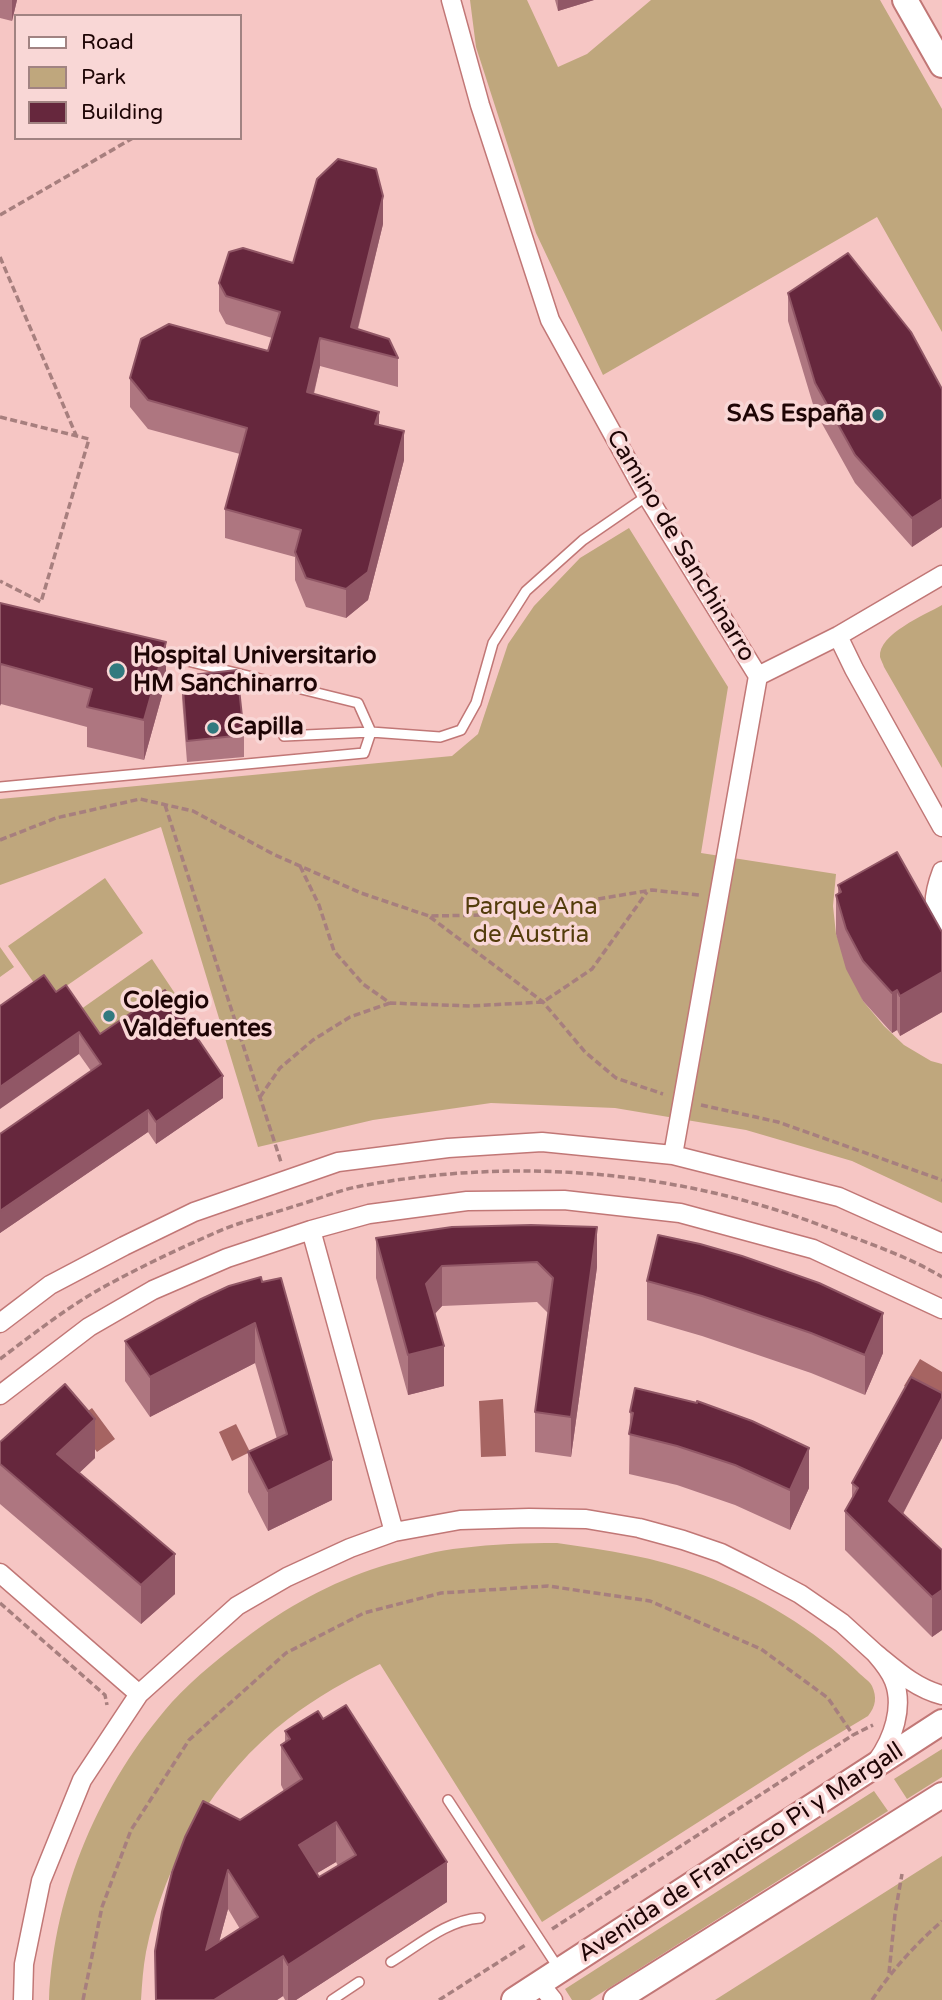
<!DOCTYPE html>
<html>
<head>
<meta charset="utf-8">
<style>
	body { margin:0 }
	#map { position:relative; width:942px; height:2000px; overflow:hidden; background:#f6c6c4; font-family:"Varela Round",sans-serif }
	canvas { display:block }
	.legend { position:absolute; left:14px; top:14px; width:228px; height:126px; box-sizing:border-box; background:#f9d7d6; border:2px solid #a18382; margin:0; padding:9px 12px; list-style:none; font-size:21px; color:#1e0505 }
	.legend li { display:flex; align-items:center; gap:14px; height:35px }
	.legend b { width:35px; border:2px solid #a18382 }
</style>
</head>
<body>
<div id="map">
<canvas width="942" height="2000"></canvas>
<ul class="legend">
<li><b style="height:9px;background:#fff"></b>Road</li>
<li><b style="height:19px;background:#bfa77d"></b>Park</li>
<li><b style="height:19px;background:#66273d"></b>Building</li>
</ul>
</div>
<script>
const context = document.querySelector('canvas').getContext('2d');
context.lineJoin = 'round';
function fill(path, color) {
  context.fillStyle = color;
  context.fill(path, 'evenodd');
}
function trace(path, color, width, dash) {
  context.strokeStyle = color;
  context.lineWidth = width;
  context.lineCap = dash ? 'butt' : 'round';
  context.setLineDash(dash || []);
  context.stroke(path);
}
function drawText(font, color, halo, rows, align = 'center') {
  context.font = font + ' "Varela Round",sans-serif';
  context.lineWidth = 7;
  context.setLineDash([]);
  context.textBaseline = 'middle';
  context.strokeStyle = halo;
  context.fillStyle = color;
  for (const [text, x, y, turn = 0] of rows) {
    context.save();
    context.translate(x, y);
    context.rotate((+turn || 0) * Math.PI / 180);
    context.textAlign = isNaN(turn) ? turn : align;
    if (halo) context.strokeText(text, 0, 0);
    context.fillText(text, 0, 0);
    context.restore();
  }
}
fill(new Path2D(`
	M470,0H527L558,67L587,54L651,0H880L942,109V332L877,217L603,375L536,233L476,47Z
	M629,528L728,687L701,853L836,874L833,906L836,934L863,1001L884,1026L904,1045L931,1061L942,1064V1203L852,1161L746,1130L615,1108L491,1103L373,1120L258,1147L161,827L0,885V799L452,756L478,734L508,644L534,606L580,558Z
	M942,605V768L884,667C883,664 881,660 880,657C878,634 925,615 942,605Z
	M105,878L143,933L46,1000L8,946Z
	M0,947L14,967L0,977Z
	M152,959L178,998L104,1050L77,1012Z
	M557,1543C607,1550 655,1557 703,1575C759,1596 814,1629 857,1671C861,1676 869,1680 872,1686C877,1697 876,1706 868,1716L808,1752L542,1922L380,1664C347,1680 317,1697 288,1719C215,1775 164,1862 146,1952C143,1968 142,1984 141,2000H49C54,1890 100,1784 172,1702C196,1676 224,1654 252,1633C293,1603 340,1578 389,1564C412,1558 438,1550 462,1548C493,1544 525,1543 557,1543Z
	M942,1749V1777L907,1799L894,1779Z
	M874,1791L888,1811L590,2000H572L565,1989Z
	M942,1856V2000H715Z`), '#bfa77d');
fill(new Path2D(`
	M920,1359L942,1372V1407L904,1386Z
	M503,1399L506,1456L481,1457L479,1401Z
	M92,1408L115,1439L97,1452L74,1421Z
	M236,1424L250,1452L232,1461L219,1432Z`), '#a66462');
const lane = new Path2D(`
	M284,736L371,732L440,737L461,730L476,703L493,643L526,591L583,540L647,496
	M0,787L364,753L371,732L358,703L155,653
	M448,1800L559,1969
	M391,1962C419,1945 447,1920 480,1918
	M332,2000L359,1982`);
const street = new Path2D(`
	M451,0L480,105L550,320L647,496L758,676L673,1155
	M838,636L854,669L942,827
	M758,676L838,636L942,575
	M942,871C932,897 932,912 942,938
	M311,1230L394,1532
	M0,1323L50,1285L124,1246L194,1212L338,1162L448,1148L542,1142L673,1155L839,1197L942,1243
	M0,1395L89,1327L153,1290L227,1258L311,1230L369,1214L467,1201L564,1200L680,1213L813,1249L942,1309
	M0,1573L139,1694
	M877,1761C893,1739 904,1707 894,1681C890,1670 882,1661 875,1653C896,1670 915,1688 942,1695
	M540,1984L553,2000
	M23,2000L24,1964L41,1881L82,1780L139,1694L237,1606L287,1577L350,1548L394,1532L460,1520L529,1518L586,1519L639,1528L683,1540L721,1553L753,1569L800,1594L842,1623L875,1653`);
const secondary = new Path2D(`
	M905,0L942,65
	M514,2000L942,1722
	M616,2000L942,1795`);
trace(lane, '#c17776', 12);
trace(street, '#c17776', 21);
trace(secondary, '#c17776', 28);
trace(new Path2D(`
	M0,215L133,138
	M0,257L76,435
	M0,417L89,439L41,602L0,581
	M165,805L281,1162
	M0,840L56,818L140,799L193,811L273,854L361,893L429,916L487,915L568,904L652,890L699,895
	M300,866L319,905L334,951L363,984L390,1003L470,1006L543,1002L592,969L647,892
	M430,917L543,1002L585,1052L616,1078L663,1094
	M260,1097L280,1068L313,1040L350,1017L390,1003
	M701,1105L778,1122L942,1180
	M0,1359C32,1335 65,1309 100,1289C140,1267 182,1247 224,1229C247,1220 271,1214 295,1206C316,1200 339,1190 361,1186C514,1157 674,1170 820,1225C859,1240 906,1255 942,1277
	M0,1603L105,1695L107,1705
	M552,1929L853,1735L873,1725
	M889,1973L895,1914L902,1874
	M83,2000L102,1907L131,1830L189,1740L286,1653L364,1613L441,1593L548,1586L650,1601L761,1649L828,1698L853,1735
	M439,2000L527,1944
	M872,2000C892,1970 915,1945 942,1921`), '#a77f7e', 3.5, [7, 3.5]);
trace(lane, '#fff', 9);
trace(street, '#fff', 18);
trace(secondary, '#fff', 24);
fill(new Path2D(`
	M0,0H17L12,21L0,18Z
	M555,0H594L558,11Z
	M383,224L358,329L398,358V387L320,366L314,394L379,425L404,460L368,600L346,618L306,607L295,580V557L225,538V509L240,454L148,429L130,407V378L268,351L272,338L226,324L219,311V283L293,263Z
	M788,293L942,389V527L912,547L855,483L815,411L788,321Z
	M0,603L166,681L144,760L87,747V727L1,704Z
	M182,676L244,735V757L187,762L182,698Z
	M838,885L942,932V1012L900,1036L897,1030L892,1033L863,1001L846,969L836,934V895L838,894Z
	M56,992L100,1034L223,1098L156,1144L148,1132L0,1233V1134L91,1071L79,1054Z
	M658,1235L883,1353L865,1395L811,1373L702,1336L647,1320V1281Z
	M376,1238L597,1267L571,1457L535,1452V1412L548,1313L537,1302L442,1306L435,1314L444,1386L408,1395L376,1278Z
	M262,1282L332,1500L268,1531L248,1492V1452L277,1439L255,1363L150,1417L125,1381V1341Z
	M942,1393V1438L903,1514L942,1550V1630L932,1637L845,1550V1511L852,1498V1483Z
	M630,1412L809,1488L790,1530L735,1505L677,1485L629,1474Z
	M0,1442L95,1458L79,1473L175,1594L141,1624L0,1504Z
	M285,1731L447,1902L296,2000H285L283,1996L277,2000H155L240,1820L284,1791L281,1785V1745L285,1742ZM336,1862L338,1866L319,1877L317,1873ZM228,1909L240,1929L219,1942Z`), '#ae7680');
fill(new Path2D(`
	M12,0H17L12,21Z
	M558,0H594L558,11Z
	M383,196V224L353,347L351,327Z
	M320,338V366L307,420V392Z
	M379,412V440L375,424Z
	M404,431V460L368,600L346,618V589Z
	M942,499V527L912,547V518Z
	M166,642V681L144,760V720Z
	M1,664V704L0,706V666Z
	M942,972V1012L900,1036V996Z
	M897,990V1030L892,1033V993Z
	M79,1032V1054L0,1109V1087Z
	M223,1076V1098L156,1144V1122Z
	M148,1110V1132L0,1233V1211Z
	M597,1227V1267L571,1457V1417Z
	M442,1266V1306L426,1323V1284Z
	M883,1313V1353L865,1395V1355Z
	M255,1323V1363L150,1417V1377Z
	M444,1346V1386L408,1395V1355Z
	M942,1398V1438L889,1540V1501Z
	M95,1419V1458L57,1494V1454Z
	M809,1448V1488L790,1530V1490Z
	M332,1460V1500L268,1531V1491Z
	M175,1554V1594L141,1624V1585Z
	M942,1590V1630L932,1637V1597Z
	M336,1822V1862L299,1884V1845Z
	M447,1862V1902L296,2000H288V1965Z
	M228,1870V1909L206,1990V1950Z
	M283,1956V1996L277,2000H214Z`), '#915766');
const building = new Path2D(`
	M338,159L376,169L383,196L351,327L389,339L398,358L320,338L307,392L379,412L375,424L404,431L368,572L346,589L306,578L295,552L301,530L225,509L247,428L148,400L130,378L141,339L169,324L268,351L280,312L226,296L219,283L229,252L243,248L293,263L317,179Z
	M848,253L911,332L942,389V499L912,518L855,455L815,383L788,293Z
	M0,603L166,642L144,720L87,707L92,689L1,664L0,666Z
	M237,670L244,735L187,741L182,676Z
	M897,852L942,932V972L900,996L897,990L892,993L863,961L846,929L836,895L841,892L838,885Z
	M44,975L56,992L66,985L100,1034L165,990L223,1076L156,1122L148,1110L0,1211V1134L101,1064L79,1032L0,1087V1006Z
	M531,1225L597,1227L571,1417L535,1412L553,1278L537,1262L442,1266L426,1284L444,1346L408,1355L376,1238L452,1227Z
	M658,1235L700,1244L742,1256L819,1283L883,1313L865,1355L811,1333L702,1296L647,1281Z
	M261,1277L262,1282L281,1278L332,1460L268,1491L248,1452L287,1434L255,1323L150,1377L125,1341L199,1300L229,1286Z
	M911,1377L942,1393V1398L889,1501L942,1550V1590L932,1597L845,1511L858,1488L852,1483Z
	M65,1384L95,1419L57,1454L175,1554L141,1585L0,1464V1442Z
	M635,1388L697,1403V1401L752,1421L809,1448L790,1490L735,1465L677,1446L629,1434L633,1413L630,1412Z
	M346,1705L447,1862L288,1965L283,1956L214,2000H156L155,1951L162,1912L172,1872L185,1837L203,1801L240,1820L302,1779L281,1745L290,1739L285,1731L318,1711L323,1719ZM336,1822L356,1855L319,1877L299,1845ZM228,1870L258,1917L206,1950Z`);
fill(building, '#66273d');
trace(building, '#915766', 2);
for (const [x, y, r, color] of [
	[878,415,7,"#317a7f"],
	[117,671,9,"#317a7f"],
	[213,728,7,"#317a7f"],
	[109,1016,7,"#317a7f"]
]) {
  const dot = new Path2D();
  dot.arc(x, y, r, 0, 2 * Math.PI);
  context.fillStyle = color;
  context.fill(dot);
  trace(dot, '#f9d7d6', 2.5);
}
drawText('bold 24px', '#1e0505', '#f9d7d6', [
	["SAS España",864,415,"right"],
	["Hospital Universitario",133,657],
	["HM Sanchinarro",133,685],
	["Capilla",227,728],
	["Colegio",123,1002],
	["Valdefuentes",123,1030]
], 'left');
drawText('24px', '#1e0505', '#f9d7d6', [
	["Camino de Sanchinarro",680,546,59],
	["Avenida de Francisco Pi y Margall",741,1853,-33]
]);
drawText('24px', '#533c0b', '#f9d7d6', [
	["Parque Ana",531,908],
	["de Austria",531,936]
]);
</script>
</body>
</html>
